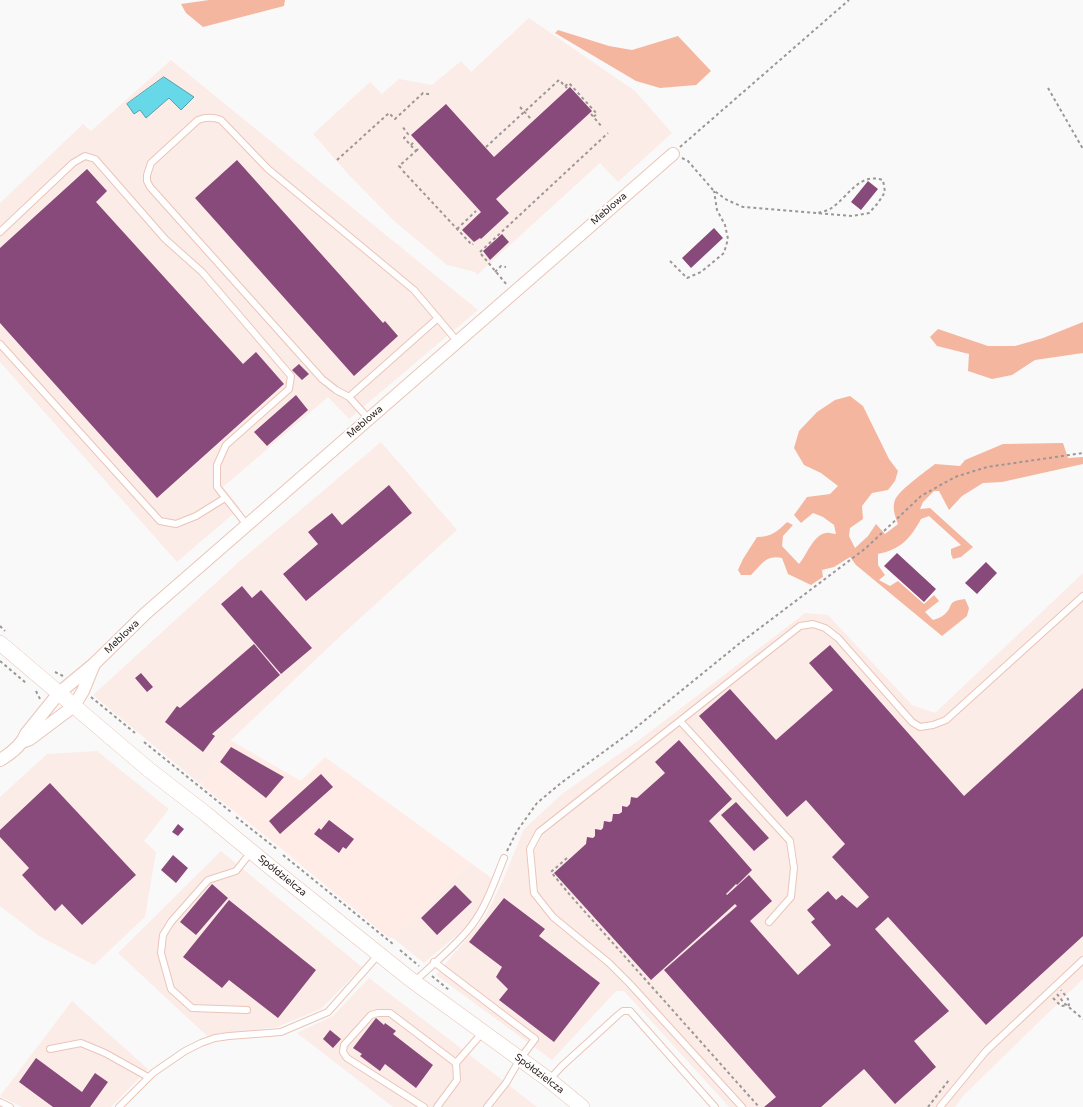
<!DOCTYPE html>
<html>
<head>
<meta charset="utf-8">
<style>
	body { margin:0 }
	canvas { display:block; background:#f9f9f9 }
</style>
</head>
<body>
<canvas width="1083" height="1107"></canvas>
<script>
const context = document.querySelector('canvas').getContext('2d');
context.lineJoin = 'round';
function fill(path, color) {
  context.fillStyle = color;
  context.fill(path, 'evenodd');
}
function trace(path, color, width, dash) {
  context.strokeStyle = color;
  context.lineWidth = width;
  context.lineCap = dash ? 'butt' : 'round';
  context.setLineDash(dash || []);
  context.stroke(path);
}
function drawText(font, color, halo, rows, align = 'center') {
  context.font = font + ' "Varela Round",sans-serif';
  context.lineWidth = 4;
  context.setLineDash([]);
  context.textBaseline = 'middle';
  context.strokeStyle = halo;
  context.fillStyle = color;
  for (const [text, x, y, turn = 0] of rows) {
    context.save();
    context.translate(x, y);
    context.rotate((+turn || 0) * Math.PI / 180);
    context.textAlign = isNaN(turn) ? turn : align;
    if (halo) context.strokeText(text, 0, 0);
    context.fillText(text, 0, 0);
    context.restore();
  }
}
fill(new Path2D(`
	M230,740L301,781L325,757L471,863L393,938H389L283,850L200,784Z`), '#ffece6');
fill(new Path2D(`
	M529,18L635,91L672,133L618,182L600,163L477,275L475,272L447,265L394,221L348,174L313,134L370,82L382,94L399,79L432,85L461,61L471,72Z
	M171,60L478,310L349,419L328,397L223,487L240,508L177,562L0,362V203L83,124L91,131Z
	M381,442L457,530L334,642L231,740L200,784L93,695L241,560Z
	M1083,573V979L964,1095L955,1107H729L624,991H616L552,1060L436,975L485,917L503,880L524,829L563,793L638,741L805,613L828,615L912,705L935,713Z
	M97,751L169,809L144,841L156,852L145,917L94,965L39,936L0,906V797L47,754Z
	M221,851L362,967L321,1009L277,1027L207,1036L118,953Z
	M471,863L493,879L475,916L457,935L424,963L393,938Z
	M369,978L492,1072L537,1107H393L297,1033L333,1016Z
	M72,1001L148,1069L111,1107H22L0,1096Z`), '#fcece8');
fill(new Path2D(`
	M209,0H285L284,6L203,27L186,13L181,4Z
	M558,30L609,46L632,50L678,36L711,71L696,85L660,88L636,81L555,33Z
	M1083,322V353L1035,360L1012,375L992,379L968,371L969,354L937,346L930,337L938,329L988,346H1015L1043,338Z
	M850,396L863,406L889,459L898,471L895,481L888,490L872,493L862,506L863,519L850,528L849,536L855,548L868,536L876,524L885,534L898,524C895,516 892,508 895,500C898,491 926,471 935,464L960,466L965,460L1003,444L1063,443L1068,458L1083,457V464L1002,482L983,483L962,496L949,510L939,491H934L923,502L920,509L930,508L973,547L961,557L953,559L951,554V549L961,545L929,516L921,519C910,539 901,549 878,554V565L885,575L879,580L890,586L898,581L924,604L934,595L939,601L925,612L933,620C937,619 942,617 945,614C954,606 946,601 965,599L969,608L967,616L942,636L856,565L850,557L834,567L822,570L823,577L811,585L788,574L782,558C766,554 761,565 751,575H741L738,570L743,559L757,537C771,537 778,531 787,522L793,525L783,536L782,546L799,564C807,555 813,535 826,533C829,532 833,534 836,534L834,525L823,517L813,513L801,523L794,515L807,497L830,494L838,486L821,473L804,465L794,448L799,431L817,412L835,400Z`), '#f5b6a0');
const water = new Path2D(`
	M164,77L194,97L181,110L169,98L146,118L140,110L134,114L127,104Z`);
fill(water, '#66d8e7');
trace(water, '#55a0aa', 1);
fill(new Path2D(`
	M570,87L592,111L496,199L509,213L481,239L480,238L474,242L462,230L481,212L411,135L446,104L494,157Z
	M237,160L383,323L385,321L398,336L354,376L195,198Z
	M87,169L107,191L96,202L243,364L256,352L284,384L157,498L0,323V248Z
	M868,181L878,189L861,210L851,202Z
	M714,228L723,238L691,268L682,258Z
	M502,234L509,242L490,260L483,251Z
	M299,364L309,374L302,380L292,370Z
	M296,395L308,410L267,446L254,432Z
	M389,485L412,513L306,601L283,574L318,544L308,532L332,513L342,525Z
	M897,553L936,589L924,602L884,566Z
	M986,562L997,573L977,594L965,583Z
	M242,586L252,598L261,590L312,648L281,674L221,604Z
	M254,644L280,675L212,734L215,736L203,752L165,722L177,706L180,708Z
	M830,645L964,796L1083,688V936L986,1025L888,917L875,929L949,1011L914,1041L936,1067L895,1104L864,1069L821,1107H764L776,1097L664,970L737,906L735,904L651,980L554,873L586,844L587,837L593,838L595,836V829L601,830L603,828L604,821L610,822L612,821L613,814H619L622,812V806L627,807L630,804L631,797L637,798L665,773L655,762L679,740L732,799L709,821L752,870L737,885L736,884L726,894L727,895L749,875L772,901L750,921L798,975L831,945L811,922L815,919L807,910L828,891L836,900L842,895L857,908L869,897L832,857L845,844L806,800L787,817L699,716L730,689L776,740L833,690L809,663Z
	M141,673L153,687L147,692L135,678Z
	M231,747L284,777L266,798L220,762Z
	M321,774L333,787L280,834L269,821Z
	M50,783L136,875L82,925L62,904L55,911L22,875L29,868L0,837V830Z
	M736,802L769,838L754,851L721,815Z
	M329,820L354,839L346,849L343,847L339,853L314,834L319,828L321,830Z
	M178,824L184,829L178,836L172,832Z
	M173,855L188,868L176,883L161,870Z
	M212,884L228,898L196,935L180,922Z
	M455,885L472,902L437,935L421,918Z
	M504,898L545,929L539,936L600,983L554,1042L499,1000L508,989L496,977L502,967L469,942Z
	M229,900L316,970L278,1018L229,980L222,988L183,957Z
	M376,1018L384,1025L385,1023L396,1031L393,1034L433,1065L416,1088L385,1064L380,1071L360,1056L362,1054L353,1048Z
	M330,1030L341,1039L333,1048L323,1039Z
	M36,1058L82,1092L95,1073L108,1082L90,1107H53L19,1082Z`), '#884a7a');
const service = new Path2D(`
	M0,232L73,163L85,156L95,159L165,239L202,272L291,376L289,389L226,445L217,465V487L247,525
	M0,344L160,521L176,524L196,516L225,498
	M349,397L438,318
	M369,419L349,397L336,390L322,379L150,187L147,181V175L151,163L198,120C206,117 213,117 221,120L268,169L414,290L457,341
	M680,721L790,841L794,868L791,897L769,922
	M434,962L535,1039L520,1059L506,1083L487,1107
	M414,982C434,963 456,946 472,925C487,905 495,880 504,858
	M247,1010L192,1008L171,989L161,953L163,935L171,922L208,880L236,871L251,852
	M50,1049L81,1043L105,1053L148,1077
	M549,1080L562,1066L618,1015L623,1011H630L715,1107
	M0,1102L10,1107
	M119,1107L153,1073L185,1051L201,1043L215,1038L229,1036L281,1032L328,1012L379,954
	M424,1107L347,1058L343,1052L344,1045L371,1015L378,1013H390L456,1063
	M437,1107L457,1080L456,1063L483,1032
	M742,1107L630,984L609,963L553,917L534,893L530,849L539,832L800,626L813,624L825,628L838,638L912,722L920,727L933,725L946,720L1083,596
	M940,1107L986,1051L1083,960`);
const minor = new Path2D(`
	M25,741L30,739L74,706L83,691L94,664
	M0,760C10,754 22,745 26,734L59,693L94,664L146,613L673,154`);
const tertiary = new Path2D(`
	M0,643L148,769L206,814L269,866L410,979L549,1080L582,1107`);
trace(service, '#eac5b8', 8);
trace(minor, '#eac5b8', 14);
trace(tertiary, '#eac5b8', 16);
trace(new Path2D(`
	M565,86L569,83L597,114L593,117
	M1048,88L1083,149
	M520,107L531,119
	M591,114L602,127
	M411,145L415,141
	M486,147L559,80L567,88
	M680,147L849,0
	M416,151L420,147
	M682,158L688,161L713,190L727,200L743,207L852,216L869,213L878,203L885,192L883,180C858,172 848,198 830,209C826,211 821,212 818,213
	M337,160L389,113L395,119L423,93L432,95
	M401,168L399,166L416,151L404,138L408,134L402,126
	M403,171L472,245L473,244
	M457,229L476,211
	M480,252L608,133
	M481,254L507,285
	M670,261L687,278L701,272L724,253L728,239L725,225L717,210L714,191
	M495,272L501,266L506,267
	M0,626L5,631
	M0,661L26,683
	M55,672L63,676
	M36,691L40,699
	M91,697L135,733
	M144,742L231,812
	M236,817L278,850
	M507,851L517,831L537,803L561,783L628,734L740,643L866,548L921,496L955,477L987,467L1083,453
	M283,855L393,944
	M567,858L551,872L570,895L759,1107
	M400,950L419,966
	M432,976L449,990
	M1057,994L1064,1003L1083,1019
	M1053,998L1061,1006L1069,1005L1068,999L1061,990
	M928,1107L949,1080`), '#9c9694', 2, [3, 3]);
trace(service, '#fff', 6);
trace(minor, '#fff', 12);
trace(tertiary, '#fff', 15);
drawText('10px', '#2c1f1a', '#fff', [
	["Meblowa",609,209,-41],
	["Meblowa",365,422,-41],
	["Meblowa",122,637,-44],
	["Spółdzielcza",282,876,39],
	["Spółdzielcza",539,1074,37]
]);
</script>
</body>
</html>
